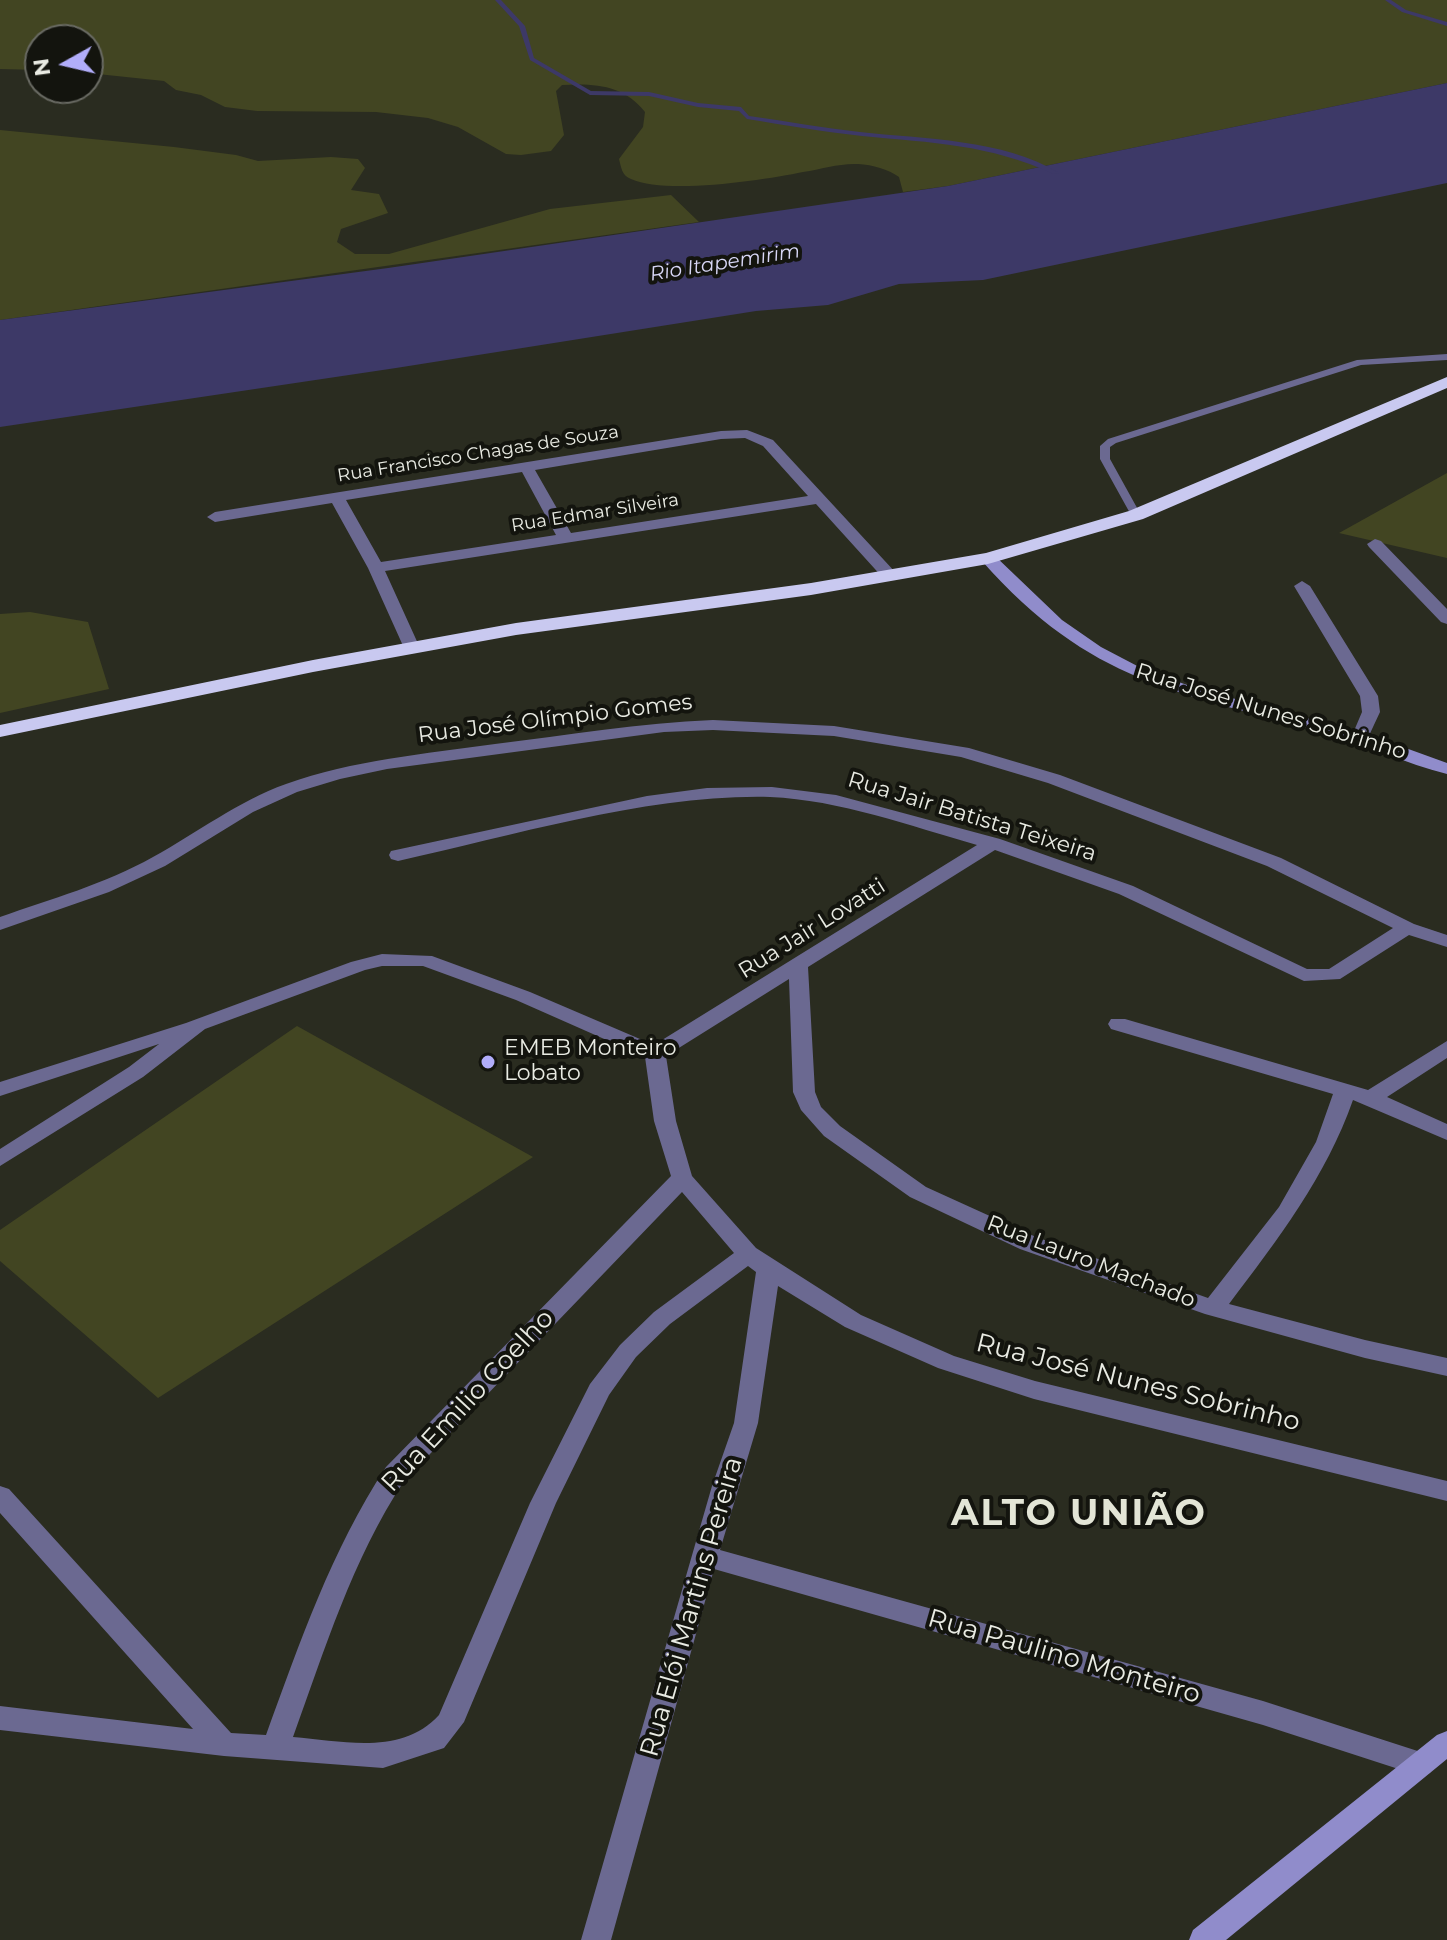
<!DOCTYPE html>
<html>
<head>
<meta charset="utf-8">
<style>
	body { margin:0 }
	#map { position:relative; width:1447px; height:1940px; overflow:hidden; background:#2a2c20; font-family:Montserrat,sans-serif }
	canvas { display:block }
	.north { position:absolute; left:24px; top:24px; width:80px; height:80px; box-sizing:border-box; background:#13140e; border:2px solid #696a63; border-radius:50%; rotate:262deg; font-size:22px; font-weight:700; line-height:32px; text-align:center; color:#e9ebe3 }
	.north::after { content:''; display:block; margin:auto; width:28px; height:36px; background:#b1adfa; clip-path:polygon(50% 0,100% 100%,50% 72%,0 100%) }
</style>
</head>
<body>
<div id="map">
<canvas width="1447" height="1940"></canvas>
<div class="north">N</div>
</div>
<script>
const context = document.querySelector('canvas').getContext('2d');
context.lineJoin = 'round';
function fill(path, color) {
  context.fillStyle = color;
  context.fill(path, 'evenodd');
}
function trace(path, color, width, dash) {
  context.strokeStyle = color;
  context.lineWidth = width;
  context.lineCap = dash ? 'butt' : 'round';
  context.setLineDash(dash || []);
  context.stroke(path);
}
function drawText(font, color, halo, rows, align = 'center') {
  context.font = font + ' Montserrat,sans-serif';
  context.lineWidth = 8;
  context.setLineDash([]);
  context.textBaseline = 'middle';
  context.strokeStyle = halo;
  context.fillStyle = color;
  for (const [text, x, y, turn = 0] of rows) {
    context.save();
    context.translate(x, y);
    context.rotate((+turn || 0) * Math.PI / 180);
    context.textAlign = isNaN(turn) ? turn : align;
    if (halo) context.strokeText(text, 0, 0);
    context.fillText(text, 0, 0);
    context.restore();
  }
}
fill(new Path2D(`
	M0,0H1447V83L948,186L903,192L899,177C888,169 873,165 858,164C840,163 822,169 803,172C765,180 666,195 631,179C622,176 621,167 619,159L643,127L645,112C624,85 595,83 562,85L556,91L564,135L551,151L521,155L506,154L458,127L428,118L376,112L257,111L225,107L201,95L176,90L164,81L88,73V40H40V70L0,69Z
	M0,130L174,147L236,155L258,161L331,157L358,159L365,168L351,190L379,194L388,213L341,229L337,242L355,254H389L550,209L671,195L699,222L0,320Z
	M1447,473V558L1339,533Z
	M30,612L88,622L109,689L0,713V614Z
	M297,1026L533,1157L158,1398L0,1261V1230Z`), '#424522');
fill(new Path2D(`
	M1447,83V183L983,280L899,284L828,305L756,311L396,368L0,427V320L388,268L948,186Z`), '#3d3967');
fill(new Path2D(`
	M495,0H501L525,26L534,58L591,91L649,92L698,103L741,107L749,116C786,121 823,128 860,132C923,139 1004,139 1059,173L1054,174C988,144 933,143 862,136C824,132 785,125 747,119L739,111L698,107L649,96L590,95L530,60L519,26Z
	M1385,0H1391L1406,10L1447,22V26L1402,12Z`), '#3d3967');
fill(new Path2D(`
	M1447,354V360L1361,365L1116,443L1110,447V459L1141,515L1140,517H1132L1131,515L1100,459V446L1108,439L1357,360Z`), '#6b6991');
fill(new Path2D(`
	M747,430L773,440L896,573V579H884L816,504L385,571L420,648L412,653L404,648L368,568L332,503L215,522L207,517L215,512L721,431ZM745,438L763,446L808,496L571,533L535,470L721,439ZM522,472L556,535L381,562L346,500Z
	M1375,539L1381,541L1447,609V624L1441,622L1369,547L1367,544Z
	M1302,581L1310,586L1378,696L1380,712L1366,742H1354L1351,738L1362,712L1360,696L1294,586Z
	M713,720L834,726L969,748L1060,775L1281,858L1414,924L1447,935V947L1409,935L1340,979L1304,981L1119,894L995,850L808,967L815,1092L821,1107L840,1126L926,1187L1036,1237L1208,1298L1279,1207L1316,1142L1333,1094L1111,1029L1108,1024L1111,1019H1125L1368,1090L1447,1041V1058L1387,1097L1447,1124V1140L1353,1100C1326,1177 1278,1239 1229,1304L1365,1340L1447,1358V1376L1365,1358L1205,1314L1020,1249L910,1197L824,1136L801,1110L793,1092L789,979L666,1056L676,1121L692,1176L756,1248L861,1315L954,1356L1035,1381L1447,1481V1501L1034,1399L938,1368L845,1327L778,1286L758,1423L720,1550L1263,1701L1430,1755L1434,1764L1430,1773L1420,1776L1263,1725L714,1569L611,1940H581L712,1486L734,1423L756,1272L748,1266L670,1324L636,1357L609,1395L556,1503L464,1722L444,1748L383,1768L224,1756L0,1730V1706L193,1729L0,1513V1486L9,1489L231,1733L266,1735C300,1642 331,1551 386,1467L671,1176L654,1121L645,1057L516,1000L423,966H382L365,970L205,1029L143,1077L0,1166V1149L129,1067L159,1044L0,1096V1082L186,1023L351,962L382,954L432,956L530,992L654,1045L977,845C910,826 840,800 770,797C650,794 516,835 398,861L391,859L389,855L391,851L647,796L707,788L772,787L836,795L1000,839L1133,886L1307,969H1329L1393,928L1267,866L1048,783L961,757L834,736L713,730L664,732L387,769L340,779L297,792L253,812L165,866L109,892L0,930V917C51,899 105,884 153,857C197,833 238,801 286,784C353,760 425,754 495,744C568,735 640,723 713,720ZM682,1192L734,1253L654,1312L620,1345L590,1384L530,1503L439,1715C402,1756 343,1741 293,1737C325,1649 352,1560 404,1481Z`), '#6b6991');
fill(new Path2D(`
	M988,553L994,555L1062,620L1101,647L1143,669L1198,689L1367,734L1447,763V774C1406,764 1366,744 1325,733C1177,691 1091,684 982,561V555Z
	M1447,1731V1759L1226,1940H1189L1193,1930L1437,1735Z`), '#908ccb');
fill(new Path2D(`
	M1447,377V388L1143,519L988,564L811,595L516,635L313,672L0,737V725L313,660L516,623L811,583L986,553L1129,511Z`), '#c9c9f0');
for (const [x, y, r, color] of [
	[488,1062,8,"#b1adfa"]
]) {
  const dot = new Path2D();
  dot.arc(x, y, r, 0, 2 * Math.PI);
  context.fillStyle = color;
  context.fill(dot);
  trace(dot, '#13140e', 3);
}
drawText('18px', '#e9ebe3', '#13140e', [
	["Rua Francisco Chagas de Souza",478,454,-9],
	["Rua Edmar Silveira",595,513,-9]
]);
drawText('italic 20px', '#d8d7f6', '#13140e', [
	["Rio Itapemirim",725,263,-9]
]);
drawText('22px', '#e9ebe3', '#13140e', [
	["Rua José Nunes Sobrinho",1271,712,17],
	["Rua José Olímpio Gomes",555,719,-7],
	["Rua Jair Batista Teixeira",972,817,17],
	["Rua Jair Lovatti",812,929,-32],
	["Rua Lauro Machado",1091,1262,21]
]);
drawText('22px', '#e9ebe3', '#13140e', [
	["EMEB Monteiro",504,1049],
	["Lobato",504,1074]
], 'left');
drawText('26px', '#e9ebe3', '#13140e', [
	["Rua José Nunes Sobrinho",1138,1383,14],
	["Rua Emilio Coelho",468,1401,-47],
	["Rua Elói Martins Pereira",692,1607,-74],
	["Rua Paulino Monteiro",1064,1657,16]
]);
context.letterSpacing = '2px';
drawText('bold 36px', '#e3e5d6', '#13140e', [
	["ALTO UNIÃO",1079,1514]
]);
context.letterSpacing = '0px';
</script>
</body>
</html>
